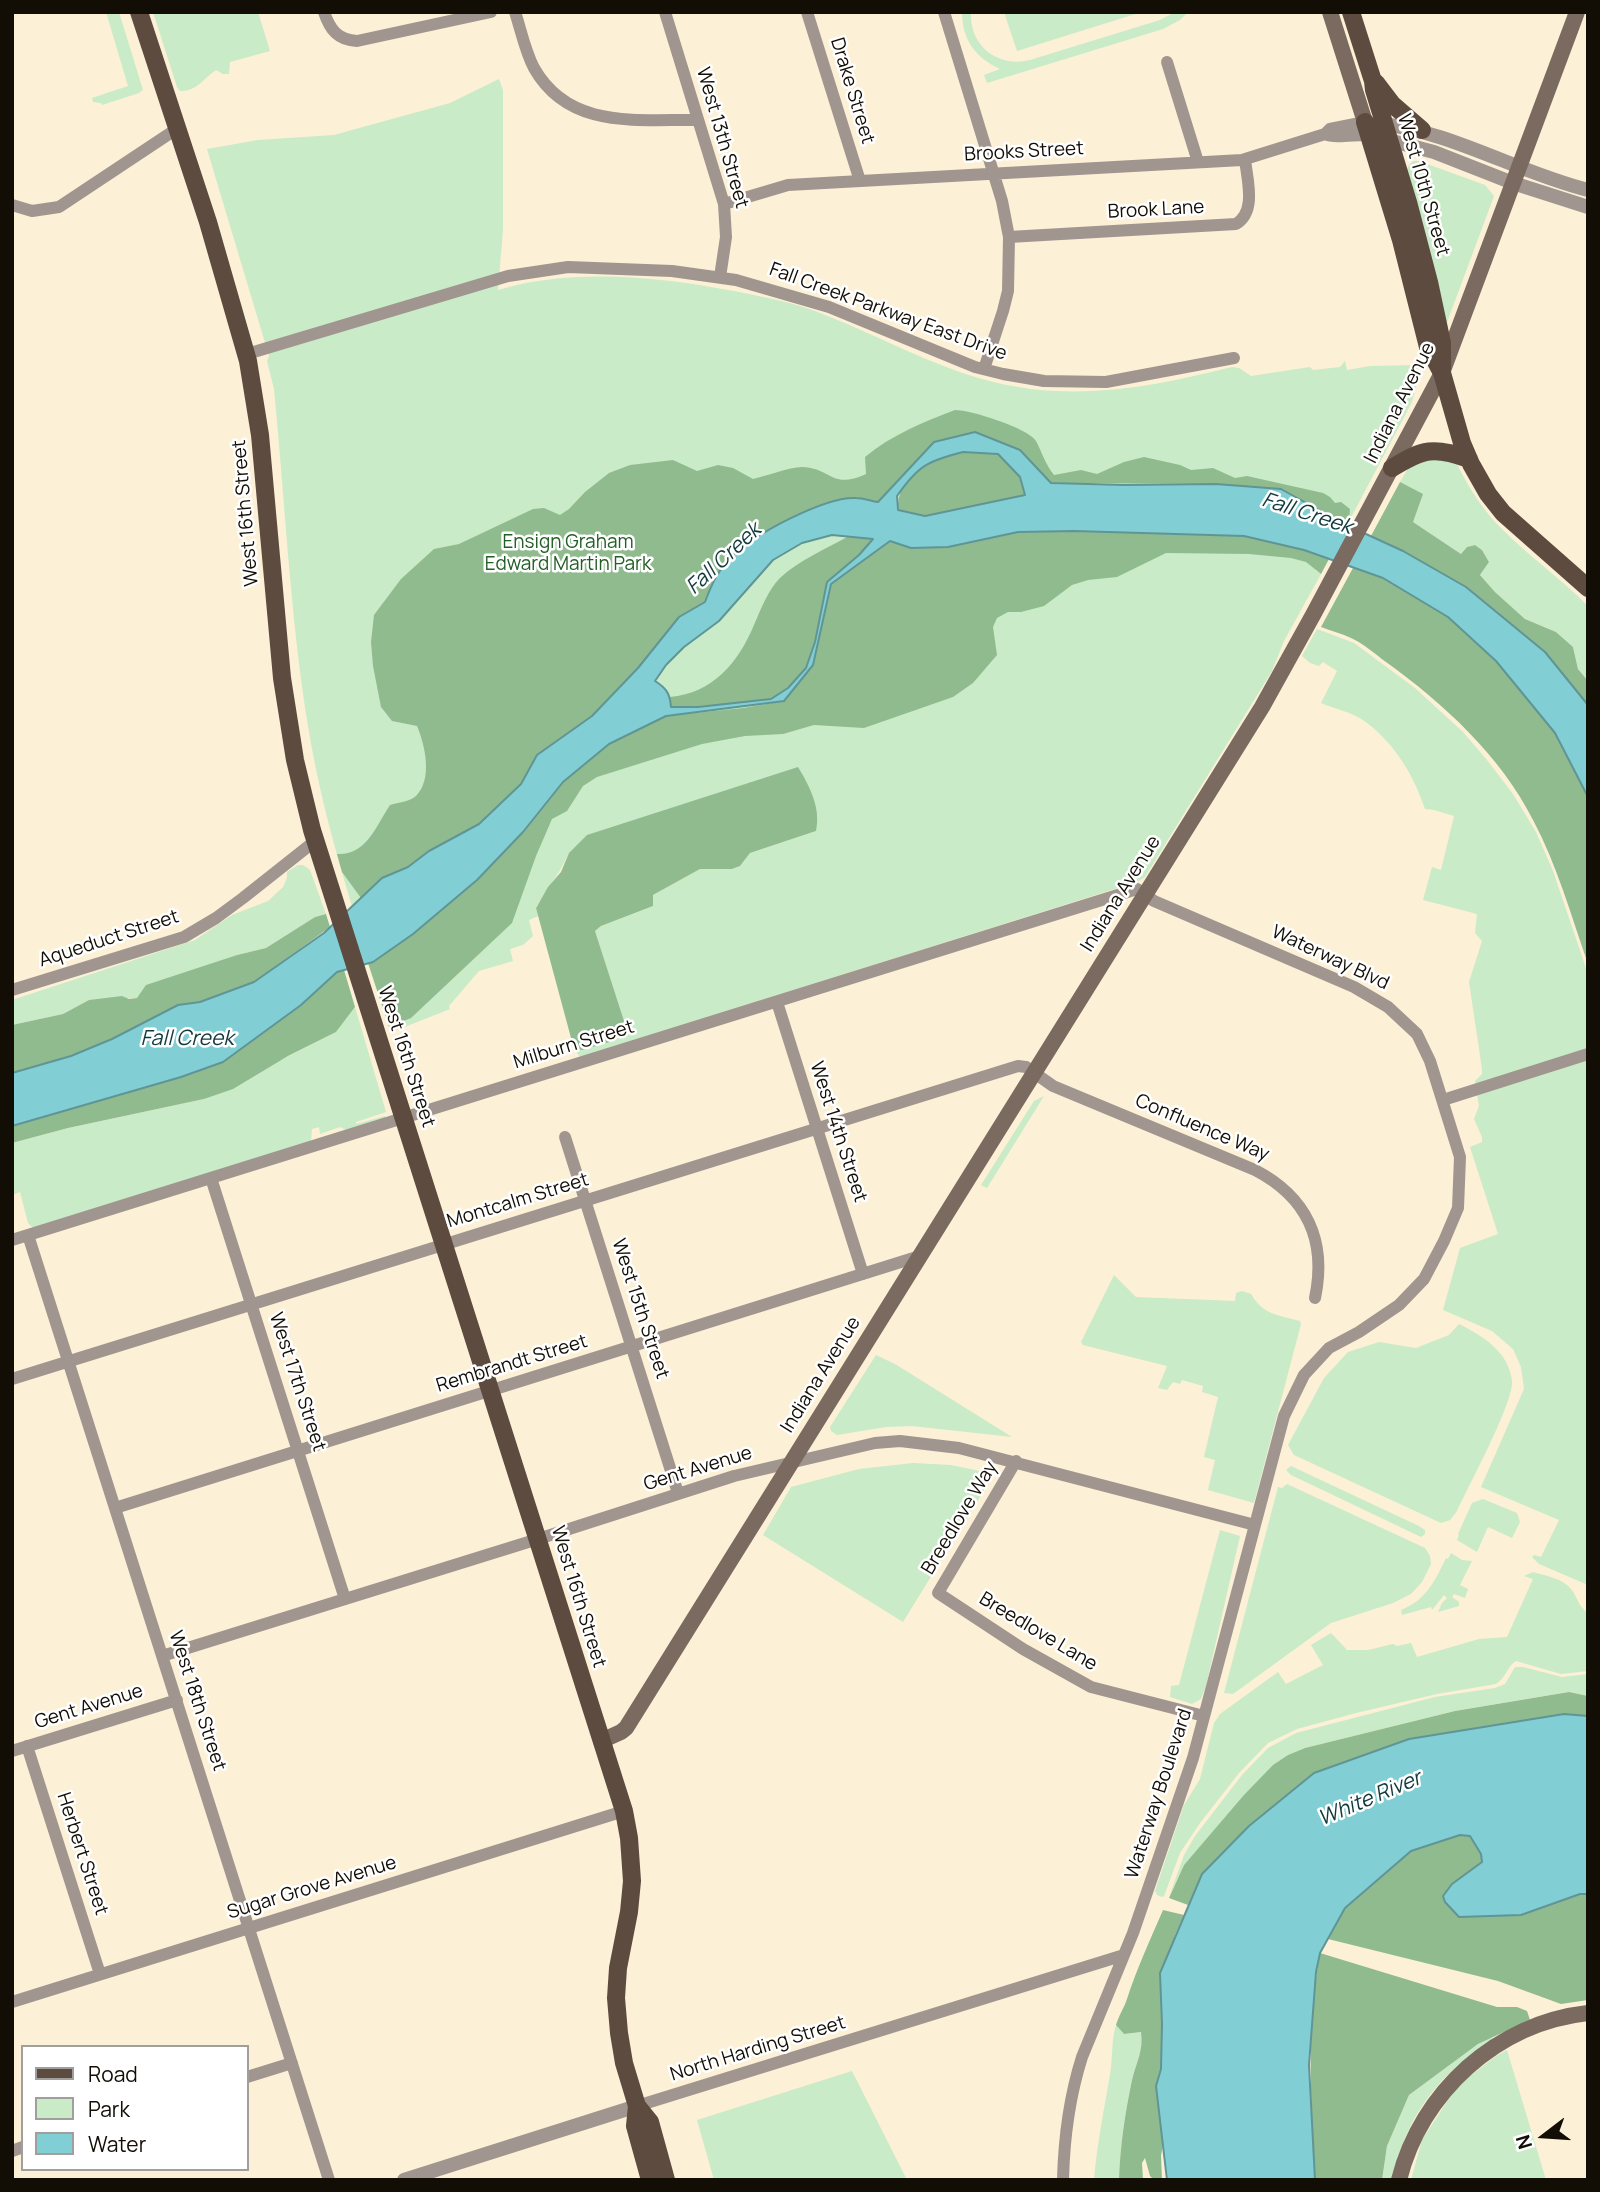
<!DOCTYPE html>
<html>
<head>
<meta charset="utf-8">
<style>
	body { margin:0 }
	#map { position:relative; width:1600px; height:2192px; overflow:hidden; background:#fcf0d6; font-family:Manrope,sans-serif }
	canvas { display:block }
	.frame { position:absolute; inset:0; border:14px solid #120e06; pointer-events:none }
	.legend { position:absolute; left:21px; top:2045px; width:228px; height:126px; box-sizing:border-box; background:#fff; border:2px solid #a09f9b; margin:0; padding:9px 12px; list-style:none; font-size:21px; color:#120e06 }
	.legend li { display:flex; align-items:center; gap:14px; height:35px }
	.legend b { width:35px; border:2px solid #a09f9b }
	.north { position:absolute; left:1509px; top:2101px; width:70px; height:70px; -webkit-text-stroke:5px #fff; paint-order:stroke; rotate:253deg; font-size:19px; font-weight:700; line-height:28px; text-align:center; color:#120e06 }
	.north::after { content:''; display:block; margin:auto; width:24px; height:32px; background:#120e06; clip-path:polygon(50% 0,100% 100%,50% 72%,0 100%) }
</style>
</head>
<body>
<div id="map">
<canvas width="1600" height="2192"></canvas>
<div class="frame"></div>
<ul class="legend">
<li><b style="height:9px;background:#5e4b40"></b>Road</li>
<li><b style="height:19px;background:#c9ebc8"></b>Park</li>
<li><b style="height:19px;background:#81cfd4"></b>Water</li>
</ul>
<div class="north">N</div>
</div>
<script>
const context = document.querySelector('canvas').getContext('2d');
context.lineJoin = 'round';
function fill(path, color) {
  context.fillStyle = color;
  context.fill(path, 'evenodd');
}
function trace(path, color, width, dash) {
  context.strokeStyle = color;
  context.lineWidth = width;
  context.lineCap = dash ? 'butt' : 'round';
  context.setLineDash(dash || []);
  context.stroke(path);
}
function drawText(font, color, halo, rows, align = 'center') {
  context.font = font + ' Manrope,sans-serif';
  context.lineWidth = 5;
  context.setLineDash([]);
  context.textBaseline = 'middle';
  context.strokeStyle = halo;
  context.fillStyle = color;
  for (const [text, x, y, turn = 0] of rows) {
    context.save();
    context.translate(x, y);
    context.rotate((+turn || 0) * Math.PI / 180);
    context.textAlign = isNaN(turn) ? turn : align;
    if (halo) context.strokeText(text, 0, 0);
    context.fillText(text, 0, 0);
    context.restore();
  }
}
fill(new Path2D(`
	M106,12H119L143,90L139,93L102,105L101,103L93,102L92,98L128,86Z
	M153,12H258L270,51L230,62L229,74H223L216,70C204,78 196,92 180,91L177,87Z
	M962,12H971C969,46 998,68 1030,60L1160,20L1175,12H1188L1180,20L1163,29L987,83L984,75L1000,69C976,58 962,40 962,12Z
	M1004,12H1142L1017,51Z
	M499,79L503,90V230L498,290C572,267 663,277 739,292C768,298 797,303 825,315C884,338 941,371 1002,384C1080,401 1157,386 1232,367L1239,368L1251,376L1310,367L1313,370L1340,367L1345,361L1347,370L1370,366L1417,365L1419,374L1412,402L1347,525L1342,523L1315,570L1321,574L1284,641L1272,671L1145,877L1137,882L580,1057L574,1049L583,1050L626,1027L595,931L601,926L653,906V895L700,869H732L740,866L750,853L816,831L569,853C560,873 547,889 536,907L538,916L529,920L533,936L523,945L510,949L513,961L479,971L449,1006L450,1009L392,1032C360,931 325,831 308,726C290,615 285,501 274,389L267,361L269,356L207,149L258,140L334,135L450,103Z
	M1413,161H1419L1485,185L1494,196L1446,325L1406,171L1409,165Z
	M1427,455L1457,464C1469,488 1483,511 1503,530C1530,557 1561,579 1588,606V681L1578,669L1573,647L1556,632L1525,619L1495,592L1480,575L1489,562L1482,550L1475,545L1467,547L1461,554L1413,522L1400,482L1410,465Z
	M1317,629L1354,643L1415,688L1463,732L1487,760L1513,794L1536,832L1553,871L1588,974V1585L1539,1564L1532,1557L1534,1555L1541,1557L1559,1520L1481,1487L1524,1389L1521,1367L1513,1349L1492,1331L1443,1310L1460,1248L1498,1234L1470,1147L1482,1142V1137L1474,1119L1479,1106L1475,1081L1482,1074V1069L1469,982L1482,941L1475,933L1477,914L1423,900L1432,867L1441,870L1454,816L1434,810L1425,809C1414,776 1395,744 1367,723C1355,713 1335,709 1321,703L1337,671L1323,662L1319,666L1310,663L1302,656Z
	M298,865H303L310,870L326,914L315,917L266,948L237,955L197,969L137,998L89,1000L63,1014L12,1025V1000L195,940L232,915L268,901L283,887L287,878V872Z
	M355,1007L386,1112L356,1122V1124L385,1116V1118L348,1131L340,1127L320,1134L319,1127L312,1129L311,1142L33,1228L28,1223L20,1192L12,1195V1143L68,1128L204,1099L336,1032Z
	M1044,1096L987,1188L981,1185L1034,1101Z
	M1114,1275L1136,1297L1235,1301L1236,1293L1242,1291L1251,1294C1263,1315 1278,1315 1300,1321L1301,1324L1254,1503L1208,1490L1215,1460L1204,1457L1218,1397L1202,1392L1203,1386L1182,1380L1180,1384L1173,1382L1167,1390L1158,1388L1167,1366L1083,1345L1081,1342Z
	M1459,1324C1483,1336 1509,1352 1512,1381C1514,1402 1468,1487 1457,1511L1450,1520L1441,1523L1294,1455L1288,1445L1324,1378L1348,1352L1379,1342L1416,1348L1449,1335Z
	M876,1355L895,1364L1012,1437L912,1426L886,1427L837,1435L831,1431L830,1427Z
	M913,1463L951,1465L994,1474L903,1622L763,1535L791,1487L859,1469Z
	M1291,1466L1419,1526L1425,1530V1534L1421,1537L1291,1475L1286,1470Z
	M1287,1484L1425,1548L1430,1556L1431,1564L1422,1582L1411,1594L1393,1603L1331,1623L1233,1694L1224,1693L1278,1487L1282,1488Z
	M1483,1499L1517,1513L1520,1522L1512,1538L1488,1527L1477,1552L1457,1540L1459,1535L1458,1534L1472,1503Z
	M1220,1530L1240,1536L1206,1686L1201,1699L1192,1704L1170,1697L1171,1686L1179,1685Z
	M1451,1553L1462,1560L1472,1561L1460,1585L1468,1589L1465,1598L1454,1594L1452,1597L1459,1602V1606L1438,1612L1442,1603L1447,1598L1444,1595L1432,1610L1431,1607L1402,1615L1401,1610C1426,1600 1435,1581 1446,1558L1448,1559Z
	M1533,1572C1546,1576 1562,1578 1571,1589C1578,1598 1578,1606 1588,1613V1671L1561,1674L1516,1661C1507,1666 1506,1678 1496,1684L1437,1694L1356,1713L1297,1729L1268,1743L1239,1773L1200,1823L1180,1853L1164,1896L1162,1897L1157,1895L1155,1891L1184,1805L1200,1779L1214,1723L1220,1714L1278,1672L1286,1684L1323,1665L1311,1645L1331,1633L1347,1650H1368L1393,1644L1397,1646L1411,1643L1417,1657L1479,1639L1507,1637L1533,1579L1524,1576Z
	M1515,1667H1523L1562,1677L1588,1674V1696L1569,1692L1455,1711L1305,1748L1288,1755L1214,1831L1184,1865L1169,1897L1184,1855L1195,1836L1242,1775L1268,1748L1296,1733L1323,1726L1435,1697L1495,1688L1505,1684Z
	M1116,2025L1124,2034L1142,2032C1144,2050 1136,2063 1132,2080C1125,2112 1120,2147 1119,2180H1094C1097,2144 1104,2110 1110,2075C1113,2058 1111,2041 1116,2025Z
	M1491,2038L1493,2040C1438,2074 1406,2116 1392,2180H1382L1387,2146L1409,2095L1478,2044Z
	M1507,2050L1546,2180H1411L1422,2140L1457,2086L1496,2056Z
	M852,2071L907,2180H714L697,2120Z`), '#c9ebc8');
fill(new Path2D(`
	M955,410C971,410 1028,428 1036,441C1042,452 1045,464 1054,475L1081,470L1097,474L1124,462L1144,457L1180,465L1191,470L1213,468L1235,478L1247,476L1323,493L1330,497L1335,503L1341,502L1350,509L1349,521L1347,525L1281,489L1216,484L1051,483L1020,450L934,442L878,502L854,498L712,583L705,602L679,617L638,668L592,716L537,755L521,784L479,824L429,851L408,867L382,878L361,898L342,872L337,854C366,856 376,826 390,805C399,802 409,802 416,796C433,779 425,745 417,726L392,721L381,707L373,666L371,642L374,615L401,579L434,549L459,544L533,509L544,508L560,515L569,509L585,492L609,473L630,465L673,460L697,471L718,465L733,468L753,479C767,476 789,467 802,467C832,468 831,490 866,474L865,457C891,435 924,422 955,410Z
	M962,452L998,454L1020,477L1025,495L925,516L898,510C896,474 933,460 962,452Z
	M1400,482L1423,494L1413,522L1461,554L1467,547L1475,545L1482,550L1489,562L1480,575L1495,592L1525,619L1556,632L1573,647L1578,669L1588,681V705L1545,652L1466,587L1403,551L1371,536Z
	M1074,531L1244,536L1304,550L1329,559L1321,574L1306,562L1291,558L1249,554L1166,553L1117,577L1088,580L1072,585L1044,606L1021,612H1008L997,618L993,627L997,655L973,683L953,697L864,728L814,725L783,734L745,736L702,744L597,777L583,786L567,811L552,819L536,856L512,923L411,1018L389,1027L368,963L373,962L413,934L477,880L523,832L563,782L609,744L666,716L743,708L784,701L813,665L831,584L890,541L911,548L948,547L1018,532Z
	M849,536L874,538L859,555L827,582L815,642L806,668L788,688L771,699L698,707H671L670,697C713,693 738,663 754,625C761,609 768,590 780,578C799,560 826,549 849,536Z
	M1353,568L1383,578L1448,617L1496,661L1555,733L1588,797V964C1571,915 1557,865 1533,820C1501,756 1443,703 1386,662C1375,654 1363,643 1351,638C1341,633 1331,631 1321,627Z
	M798,767C810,787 821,808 816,831L750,853L740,866L732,869H700L653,895V906L601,926L595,931L626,1027L613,1041L582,1050L574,1049L536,908L548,887L561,872L569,853L587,835Z
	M326,914L330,927L254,982L200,1002L178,1005L112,1039L71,1056L12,1073V1025L63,1014L89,1000L122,996L129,999L137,998L146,985L237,955L266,948L315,917Z
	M344,970L355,1007L336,1032L288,1056L233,1089L204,1099L68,1128L12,1143V1126L181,1077L223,1062L301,1005L337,972Z
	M1569,1692L1588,1696V1716L1564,1714L1409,1739L1314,1773L1249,1826L1202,1874L1188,1905L1169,1898L1184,1865L1244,1795L1273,1765L1288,1755L1305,1748L1455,1711Z
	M1460,1835L1470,1836L1481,1854L1482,1862L1452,1884L1588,1894V2000L1561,2004L1498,1981L1328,1939L1345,1908L1411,1850Z
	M1163,1910L1184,1915L1175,1935L1162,2024L1161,2069L1156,2086L1163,2144L1161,2156L1162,2180H1154L1150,2176L1145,2158L1142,2163L1143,2180H1119C1120,2147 1125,2113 1132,2080C1136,2063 1144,2050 1141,2032L1124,2034L1116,2025C1119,2015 1124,2008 1127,1999C1137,1968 1150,1940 1163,1910Z
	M1320,1953L1497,2007H1517L1527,2011L1530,2020L1478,2044L1409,2095L1387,2146L1382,2180H1315C1311,2104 1306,2028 1320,1953Z`), '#90bb8f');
const water = new Path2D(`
	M975,432L1020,450L1051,483L1124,485L1216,484L1281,489L1342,523L1403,551L1466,587L1545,652L1588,705V797L1555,733L1496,661L1448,617L1383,578L1304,550L1244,536L1074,531L1018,532L948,547L911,548L890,541L831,584L813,665L784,701L666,716L609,744L563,782L523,832L477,880L413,934L373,962L337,972L301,1005L223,1062L181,1077L12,1126V1073L71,1056L112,1039L178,1005L200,1002L254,982L324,933L382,878L408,867L429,851L479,824L521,784L537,755L592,716L638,668L679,617L705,602C711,586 717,572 729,559C749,536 826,496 856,498C863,498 871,501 878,502L934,442ZM963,452L998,454L1020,477L1025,495L925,516L898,510L897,496C918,466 927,461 963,452ZM832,535L873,539L859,555L827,582L815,642L806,668L788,688L771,699L698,707H671C670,693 666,688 655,681L666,665L684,647L719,621L773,560L802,543Z
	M1564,1714L1588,1716V1894H1580L1521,1915L1459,1917L1445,1902L1443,1896L1452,1884L1482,1862L1481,1854L1470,1836L1460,1835L1411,1851L1345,1908L1320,1953L1316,1972L1309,2065L1315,2180H1167L1156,2086L1161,2069L1162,2024L1160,1973L1202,1874L1249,1826L1314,1773L1409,1739Z`);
fill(water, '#81cfd4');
trace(water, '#609596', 2);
trace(new Path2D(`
	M324,12C330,30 338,40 357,41L491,12
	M515,12C521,30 525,51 534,68C569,130 637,119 698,120
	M665,12L724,204L726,237L720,277
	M807,12L860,181
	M944,12L1002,201L1009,237L1008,291L1003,311L984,369
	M1167,62L1198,162
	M1325,134C1336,139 1356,134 1370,135
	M724,204L788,185L1242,160L1325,134L1330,129L1365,122
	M12,205L32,211L59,207L178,128
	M1009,237L1236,224C1257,211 1247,180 1245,159
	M247,354L508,276L568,267L672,271L736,280L829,307L975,367L1003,374L1044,381L1106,382L1234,358
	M12,990L184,937L216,918L243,898L315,841
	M777,1002L863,1274
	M1443,1100L1588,1054
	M565,1137L678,1493
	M211,1178L345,1599
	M28,1235L329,2180
	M12,1240L1137,889L1154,901L1354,987L1388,1007L1417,1034L1430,1061L1460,1157L1458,1208L1444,1241L1424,1279L1399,1305L1359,1332L1329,1348L1304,1375L1284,1416L1193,1758L1133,1933L1082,2057C1069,2098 1064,2137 1063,2180
	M12,1379L1018,1066L1026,1067L1053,1086L1255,1170C1307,1197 1327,1241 1315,1298
	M1016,1461L938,1593L1023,1649L1091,1687L1204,1716
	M115,1508L920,1256
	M162,1656L538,1539L734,1476L875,1443L900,1441L959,1448L1255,1525
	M27,1746L100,1974
	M12,1751L177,1700
	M12,2002L624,1811
	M247,2077L292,2063
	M637,2106L1124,1955
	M12,2151L23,2147`), '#a1958f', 12);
trace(new Path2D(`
	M1376,123C1451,131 1516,172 1588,190
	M1381,138L1434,152L1513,183L1588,207
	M404,2180L637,2106`), '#a1958f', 14);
trace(new Path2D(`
	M1330,12L1365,122
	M601,1741L621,1732L626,1728L1262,707L1313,615L1442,373L1577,12
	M1399,2180C1421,2092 1497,2023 1588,2013`), '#7a6a60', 16);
trace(new Path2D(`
	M139,12L208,222L248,361L260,435L282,678L295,760L312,830L624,1811L629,1838L632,1881L629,1912L618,1968L616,1998L619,2033L624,2063L637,2106L650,2122L666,2180
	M1351,12L1373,81L1374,90L1408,202L1429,282L1442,343V369
	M1376,83L1392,104L1422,130
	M1365,122L1401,240L1428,347L1442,373L1462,443L1471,464L1488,494L1503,513L1588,588
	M1392,468C1423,449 1434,446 1469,459
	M637,2106L635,2126L650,2180`), '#5e4b40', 18);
drawText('19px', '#120e06', '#fff', [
	["Drake Street",852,91,73],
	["West 13th Street",722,138,74],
	["Brooks Street",1024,152,-3],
	["West 10th Street",1423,185,74],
	["Brook Lane",1156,210,-3],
	["Fall Creek Parkway East Drive",888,312,20],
	["Indiana Avenue",1400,403,-63],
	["West 16th Street",246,513,-95],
	["Indiana Avenue",1121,894,-58],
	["Aqueduct Street",109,939,-18],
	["Waterway Blvd",1330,958,25],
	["Milburn Street",574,1045,-17],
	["West 16th Street",406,1057,72],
	["Confluence Way",1202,1128,23],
	["West 14th Street",838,1132,72],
	["Montcalm Street",518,1201,-17],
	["West 15th Street",640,1309,72],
	["Rembrandt Street",512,1364,-17],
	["Indiana Avenue",821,1375,-58],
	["West 17th Street",297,1382,72],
	["Gent Avenue",698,1469,-17],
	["Breedlove Way",960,1518,-59],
	["West 16th Street",578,1597,73],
	["Breedlove Lane",1038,1632,31],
	["West 18th Street",197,1701,72],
	["Gent Avenue",89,1707,-17],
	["Waterway Boulevard",1159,1794,-72],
	["Herbert Street",82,1854,72],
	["Sugar Grove Avenue",312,1888,-17],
	["North Harding Street",758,2049,-17]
]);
drawText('19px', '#225e25', '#fff', [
	["Ensign Graham",568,543],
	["Edward Martin Park",568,565]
]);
drawText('italic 21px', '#12393b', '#fff', [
	["Fall Creek",1307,514,18],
	["Fall Creek",724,559,-43],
	["Fall Creek",187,1039],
	["White River",1370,1799,-23]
]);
</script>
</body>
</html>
